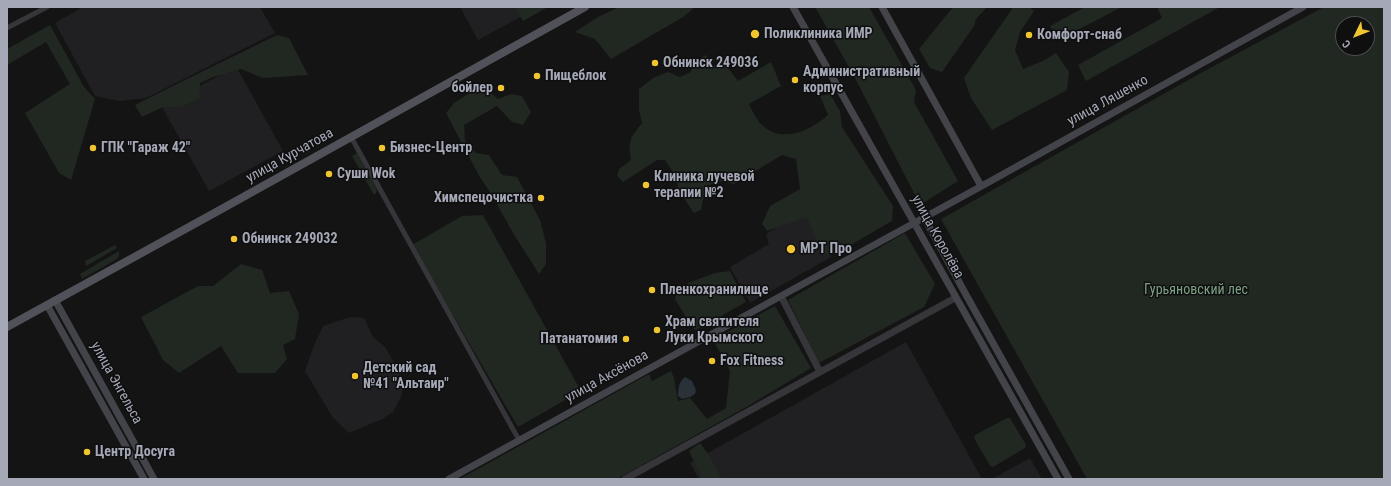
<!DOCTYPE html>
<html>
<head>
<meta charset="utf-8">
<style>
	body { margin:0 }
	#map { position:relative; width:1391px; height:486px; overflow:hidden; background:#141415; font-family:"Roboto Condensed",sans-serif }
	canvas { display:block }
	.frame { position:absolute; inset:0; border:8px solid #a5a8b6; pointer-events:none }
	.north { position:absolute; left:1335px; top:16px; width:40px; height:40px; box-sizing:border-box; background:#0f0f10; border:1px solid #4b4c52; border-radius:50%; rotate:227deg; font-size:11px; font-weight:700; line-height:16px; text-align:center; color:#a5a8b6 }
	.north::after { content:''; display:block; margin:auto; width:14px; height:18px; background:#f1c530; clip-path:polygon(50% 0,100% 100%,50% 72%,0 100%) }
</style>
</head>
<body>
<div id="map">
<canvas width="1391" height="486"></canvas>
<div class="frame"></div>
<div class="north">С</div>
</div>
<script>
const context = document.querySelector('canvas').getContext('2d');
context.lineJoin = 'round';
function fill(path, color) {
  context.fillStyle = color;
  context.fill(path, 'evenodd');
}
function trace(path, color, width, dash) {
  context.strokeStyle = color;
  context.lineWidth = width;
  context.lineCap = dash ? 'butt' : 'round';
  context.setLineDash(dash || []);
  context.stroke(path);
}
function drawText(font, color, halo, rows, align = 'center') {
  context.font = font + ' "Roboto Condensed",sans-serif';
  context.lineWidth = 3;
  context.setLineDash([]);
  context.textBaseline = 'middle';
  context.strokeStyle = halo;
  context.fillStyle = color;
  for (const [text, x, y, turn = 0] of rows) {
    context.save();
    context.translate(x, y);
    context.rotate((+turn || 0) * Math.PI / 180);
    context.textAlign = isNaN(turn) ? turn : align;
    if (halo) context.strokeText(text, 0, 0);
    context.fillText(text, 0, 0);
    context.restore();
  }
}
fill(new Path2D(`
	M83,7H260L275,33L146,98L119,101L95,96L55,23Z
	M460,7H539L478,40Z
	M236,66L283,151L209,191L162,107Z
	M805,210L831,257L750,303L730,267L769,244L766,234Z
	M350,317L364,318L373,337L386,348L404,381L401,397L393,412L382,419L349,433L333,418L305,371L314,345L323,326Z
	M906,342L982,479H699L690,463Z
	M1030,458L1042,479H992Z`), '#202022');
fill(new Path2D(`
	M516,7H548L523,21L516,9Z
	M619,7H693V9L683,17L611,59L595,39L575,32L598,17Z
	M815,7H869L916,90L914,102L958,181L920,205L855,78Z
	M953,7H987L976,19L974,26L942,72L930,68L919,49Z
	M1011,7H1029L1034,11L1020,32L1015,50L1023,69L1043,61L1056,53L1069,72L1067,90L992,130L971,98L964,78L1012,9Z
	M1085,7H1122L1058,40L1050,26Z
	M1157,7H1220L1086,81L1078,65L1162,18Z
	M1324,7H1384V479H1087L941,219L1199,74ZM1343,24H1367V48H1343Z
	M50,25L84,87L95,99L71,180L59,173L25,113L70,84L46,42L7,65V49Z
	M277,35L289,38L308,75L263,78L241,69L213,77L200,83L199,99L180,107H163L142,117L135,105L189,78Z
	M706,55L713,66L725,64L738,81L771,62L781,86L749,104C752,110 755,117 760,123C780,145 810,131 828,115L820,96L830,94L840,111L842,127L893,206L892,221L840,251L825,255L815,237L807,217L767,231L762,224L770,206L800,189L796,159L782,155L734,184L722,181L706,186L701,210L694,213L679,191L676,177L665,160H657L623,182L617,176L619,169L631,160C628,140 630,138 642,123L639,110V89L653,78L668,72L680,77L691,72L694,61Z
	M476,89H486L498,99L511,94L522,96L531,112L523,125L512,122L497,106L464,125L465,141L476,153L489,155L502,175L517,177L540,220L546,243V264L539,274L513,233L493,197L478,174L446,113L454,103Z
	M357,153L377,190L376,193L374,195L352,156Z
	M483,215L581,391L518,427L412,245L462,216Z
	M905,233L935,284L924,307L819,363L788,300Z
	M115,245L117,248L86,266L85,261Z
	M119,251V256L117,259L82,279L80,274Z
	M241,264L262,270L270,293L289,291L299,314L295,339L283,345L287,359L275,373H238L221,346L179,373L163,360L141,317L198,286H213Z
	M730,271L746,302L696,330L692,327L675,299L677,291H688V283L715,273Z
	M775,306L811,368L748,406L617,479H460L649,374L652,381L671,371L674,378L678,401L690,398L707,419L726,408L730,371L713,340Z
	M1007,418H1010L1026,445L1025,448L993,467L990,466L974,438L975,435Z
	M700,443L709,455L722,479H702L689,451Z`), '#202821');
fill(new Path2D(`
	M685,377L692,381L696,390L695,394L690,397L682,399L678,396C678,389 679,381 685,377Z`), '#2a3139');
trace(new Path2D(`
	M7,28L47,7
	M351,137L519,440`), '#35353a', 5);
trace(new Path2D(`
	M781,296L820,372
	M625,479L955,298`), '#35353a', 7);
trace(new Path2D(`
	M793,7L1058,479
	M882,7L981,186
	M924,217L965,293L1069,479
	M55,300L154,479
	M47,305L144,479
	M449,479L781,296L989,182L1303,7`), '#43444a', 7);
trace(new Path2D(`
	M7,327L218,211L585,7`), '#515259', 8);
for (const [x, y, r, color] of [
	[755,34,5,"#f1c530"],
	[1029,35,4,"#f1c530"],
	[655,63,4,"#f1c530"],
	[537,76,4,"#f1c530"],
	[795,80,4,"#f1c530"],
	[501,88,4,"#f1c530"],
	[93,148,4,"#f1c530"],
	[382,148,4,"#f1c530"],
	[329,174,4,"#f1c530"],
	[646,185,4,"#f1c530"],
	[541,198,4,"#f1c530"],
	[234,239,4,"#f1c530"],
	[791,249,5,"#f1c530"],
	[652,290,4,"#f1c530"],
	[657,330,4,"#f1c530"],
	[626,339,4,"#f1c530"],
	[712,361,4,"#f1c530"],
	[355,376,4,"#f1c530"],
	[87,452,4,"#f1c530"]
]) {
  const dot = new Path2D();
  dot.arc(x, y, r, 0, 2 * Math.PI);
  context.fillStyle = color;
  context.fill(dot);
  trace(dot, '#0f0f10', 1.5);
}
drawText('bold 14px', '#a5a8b6', '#0f0f10', [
	["Поликлиника ИМР",764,34],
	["Комфорт-снаб",1037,35],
	["Обнинск 249036",663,63],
	["Административный",803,72],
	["корпус",803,88],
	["Пищеблок",545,76],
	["бойлер",493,88,"right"],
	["ГПК \"Гараж 42\"",101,148],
	["Бизнес-Центр",390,148],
	["Суши Wok",337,174],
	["Клиника лучевой",654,177],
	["терапии №2",654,193],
	["Химспецочистка",533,198,"right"],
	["Обнинск 249032",242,239],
	["МРТ Про",800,249],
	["Пленкохранилище",660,290],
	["Храм святителя",665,322],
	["Луки Крымского",665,338],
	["Патанатомия",618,339,"right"],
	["Fox Fitness",720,361],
	["Детский сад",363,368],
	["№41 \"Альтаир\"",363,384],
	["Центр Досуга",95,452]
], 'left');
drawText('14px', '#a5a8b6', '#0f0f10', [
	["улица Ляшенко",1108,101,-29],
	["улица Курчатова",290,156,-29],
	["улица Королёва",937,237,61],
	["улица Аксёнова",607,377,-29],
	["улица Энгельса",116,383,61]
]);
drawText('14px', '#7ca182', '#0f0f10', [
	["Гурьяновский лес",1196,290]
]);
</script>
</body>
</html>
